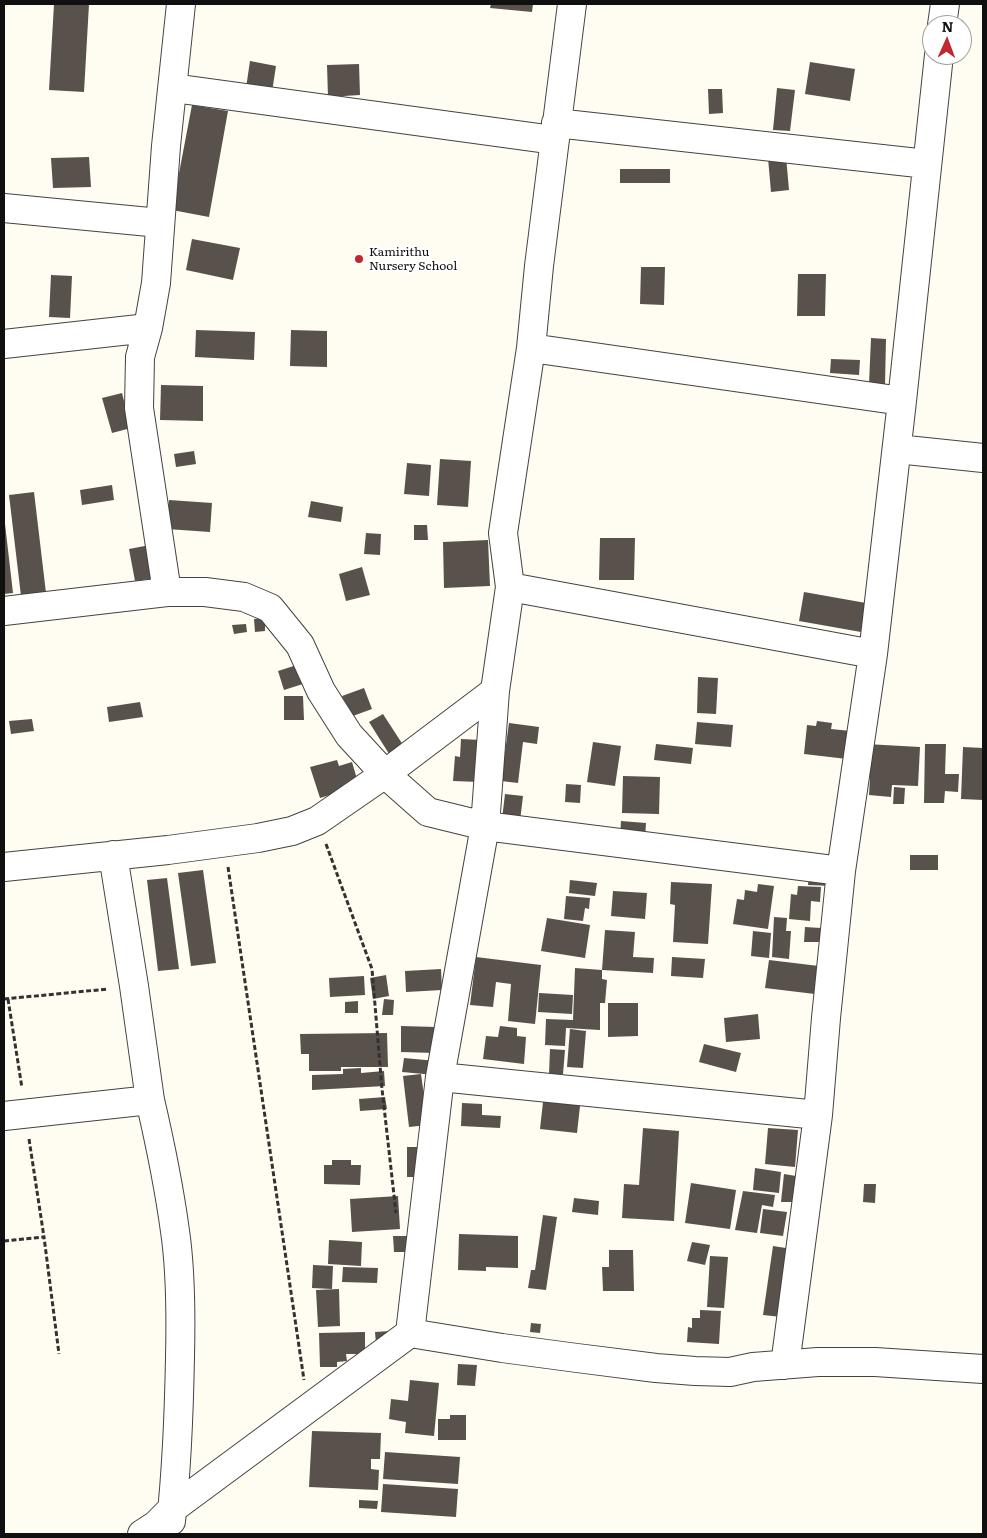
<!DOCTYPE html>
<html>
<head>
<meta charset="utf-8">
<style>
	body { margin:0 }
	#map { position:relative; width:987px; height:1538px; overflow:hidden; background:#fffcf2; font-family:Literata,serif }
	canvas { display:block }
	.frame { position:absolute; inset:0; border:5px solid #101010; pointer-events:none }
	.north { position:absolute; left:922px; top:15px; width:50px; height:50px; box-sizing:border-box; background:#fff; border:1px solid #9f9f9f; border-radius:50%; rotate:2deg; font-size:14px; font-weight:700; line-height:20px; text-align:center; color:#101010 }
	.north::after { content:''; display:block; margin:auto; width:18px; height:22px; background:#c2262e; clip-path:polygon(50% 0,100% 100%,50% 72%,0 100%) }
</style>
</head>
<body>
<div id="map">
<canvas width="987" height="1538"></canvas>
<div class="frame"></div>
<div class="north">N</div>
</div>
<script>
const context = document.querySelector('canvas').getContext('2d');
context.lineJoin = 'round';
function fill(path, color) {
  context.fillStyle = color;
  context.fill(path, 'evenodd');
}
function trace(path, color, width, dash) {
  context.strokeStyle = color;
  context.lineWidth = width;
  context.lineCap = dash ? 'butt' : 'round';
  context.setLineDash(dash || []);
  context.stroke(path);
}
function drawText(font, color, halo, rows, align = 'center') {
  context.font = font + ' Literata,serif';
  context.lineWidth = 5;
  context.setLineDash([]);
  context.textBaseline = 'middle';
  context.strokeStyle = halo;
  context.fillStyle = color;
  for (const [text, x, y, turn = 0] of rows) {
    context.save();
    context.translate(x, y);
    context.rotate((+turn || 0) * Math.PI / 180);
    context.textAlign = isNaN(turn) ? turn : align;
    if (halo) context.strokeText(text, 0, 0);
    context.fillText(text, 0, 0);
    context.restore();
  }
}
fill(new Path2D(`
	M54,4H89L84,92L49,90Z
	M491,4H533L532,12L490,8Z
	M250,61L276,66L272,92L246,88Z
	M810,62L855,69L850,101L805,94Z
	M359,64L360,95L328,97L327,65Z
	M777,88L795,90L790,131L773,130Z
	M708,89H722L723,113L709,114Z
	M192,105L228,111L209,217L172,210Z
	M786,156L789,190L771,192L768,158Z
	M89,157L91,187L53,188L51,158Z
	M620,169H670V183H620Z
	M192,239L240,248L233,280L186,270Z
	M641,267H665L664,305L640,304Z
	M798,274H826L825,316H797Z
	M51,275L72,276L70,318L49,317Z
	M196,330L255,332L254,360L195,357Z
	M291,330L327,331V367L290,366Z
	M871,338L886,339L885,385L869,384Z
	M831,359L860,360L859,375L830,373Z
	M161,385L203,386V421L160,420Z
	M122,393L131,428L112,433L102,398Z
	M194,451L196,464L176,467L174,454Z
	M440,459L471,461L468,507L437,505Z
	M407,463L431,465L429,496L404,494Z
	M112,485L114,500L82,505L80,490Z
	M34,492L46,593L21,596L9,495Z
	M169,500L212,503L210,532L167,529Z
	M311,501L343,507L341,522L308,517Z
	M4,524H5L13,593L4,594Z
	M414,525H427L428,540H414Z
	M366,533L381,534L380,555L364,554Z
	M600,538H635L634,580H599Z
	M488,540L490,586L444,588L443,542Z
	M150,545L156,578L135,581L129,549Z
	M362,567L370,595L346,601L339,574Z
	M804,592L866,603L861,632L799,621Z
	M265,618V631L255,632L254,619Z
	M246,624L247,632L234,634L232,625Z
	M300,664L306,683L284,690L278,671Z
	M698,677L718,678L716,714L697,713Z
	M364,688L372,709L350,717L342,696Z
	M284,696H303L304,720H284Z
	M140,702L143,717L109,722L107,707Z
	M383,714L405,748L391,757L369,722Z
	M32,719L34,731L11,734L9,721Z
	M817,721L832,723L831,729L851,731L847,759L804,754L807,725L816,726Z
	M697,722L733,725L731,747L695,744Z
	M509,723L539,727L537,744L523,742L518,783L501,781Z
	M461,739L481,740L479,782L453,781L455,756L460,757Z
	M593,742L621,746L615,786L587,782Z
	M656,744L693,748L691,764L654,760Z
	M866,744L920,747L918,786L892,785L891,797L869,795L870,778H864Z
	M925,744H946L945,774H959L958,792L945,791L944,803H924Z
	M963,747L983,748V800L961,799Z
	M337,760L339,766L352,762L359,786L320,798L310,767Z
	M623,776L660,777L659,814L622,813Z
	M566,784L581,785L580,803L565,802Z
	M894,787L905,788L904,804H893Z
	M505,794L523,796L520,821L502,819Z
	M621,821L646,823L645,839L620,837Z
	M910,855H938V870H910Z
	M203,870L216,963L191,966L178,873Z
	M809,873L833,886L808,885Z
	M167,878L179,969L158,971L147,880Z
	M570,880L597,883L595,896L569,893Z
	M671,882L712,884L708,944L673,942L675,905L670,904Z
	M758,884L774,886L768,929L733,924L737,899L744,900L745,890L757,892Z
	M798,886L821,887L820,902L811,901L810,921L789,919L791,894L797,895Z
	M613,891L647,893L645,919L611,916Z
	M566,896L590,898L589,909L585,908L583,921L564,919Z
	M774,917L787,918L786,931H791L789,959L772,957Z
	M547,918L590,925L585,958L541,951Z
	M805,927L821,928L820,942H804Z
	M605,930L635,932L633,957L654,958L653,973L602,970Z
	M753,931L771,933L769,958L751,956Z
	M476,957L541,965L535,1024L508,1021L511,984L496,982L493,1007L470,1005Z
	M672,957L705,959L703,978L671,976Z
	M769,960L827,967L823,995L765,988Z
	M575,968L602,970V979L607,980L605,1003H600V1030L566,1028L565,1046L545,1045L546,1019L573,1020Z
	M441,969L442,990L406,992L405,971Z
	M386,975L389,996L373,999L370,978Z
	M364,976L365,995L330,997L329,978Z
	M539,993L573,995L572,1014L538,1012Z
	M384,999L394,1000L393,1015H382Z
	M358,1001V1013H345V1002Z
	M608,1003H638V1036L608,1037Z
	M758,1014L760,1039L726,1042L724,1018Z
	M401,1026L436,1027L435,1053L401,1052Z
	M500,1026L517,1028V1036L526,1037L524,1064L483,1059L486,1036L498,1037Z
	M570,1029L586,1031L583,1068L567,1067Z
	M387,1033L388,1067H341V1071H309V1054H301L300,1034Z
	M704,1044L741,1053L736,1072L699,1062Z
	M550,1049L565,1050L563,1074H549Z
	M404,1058L447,1062L446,1076L402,1072Z
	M361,1068V1073L384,1071L385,1086L312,1090V1075L343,1074V1069Z
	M421,1074L428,1125L409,1127L403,1076Z
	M544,1093L581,1097L577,1133L540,1129Z
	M385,1097L387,1109L360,1111L359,1099Z
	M462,1103L482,1104V1115L501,1116L500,1128L461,1126Z
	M643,1128L679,1131L674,1221L622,1218L624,1184L639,1185Z
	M768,1128L798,1130L795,1167L765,1164Z
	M407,1147H423L424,1177H407Z
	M332,1160H351V1165H361L360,1185L324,1184V1165H332Z
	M755,1168L781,1172L779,1193L753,1190Z
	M784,1174L796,1176L793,1202H781Z
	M691,1183L736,1190L730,1229L685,1223Z
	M864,1184H876L875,1203L863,1202Z
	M743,1191L775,1195L773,1207L762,1205L757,1233L735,1230Z
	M398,1196L400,1229L352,1232L350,1199Z
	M574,1198L599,1201L598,1215L572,1212Z
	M763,1209L787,1212L783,1236L760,1233Z
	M543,1215L557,1217L546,1290L528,1288L531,1270H535Z
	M459,1234L518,1236V1268L486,1267V1271L458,1270Z
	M393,1236H410V1252H394Z
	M329,1240L362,1242L361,1266L328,1264Z
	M692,1242L710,1245L705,1265L687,1261Z
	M773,1246L792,1249L782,1317L763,1315Z
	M609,1250H633L634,1291H603L602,1267H609Z
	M710,1256L728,1257L724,1308L707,1307Z
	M313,1265L333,1266L332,1289L312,1288Z
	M343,1267L378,1268L377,1283L342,1282Z
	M339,1289L340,1326L318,1327L316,1290Z
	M700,1310L721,1311L719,1344L687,1342L688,1327L692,1328V1318H700Z
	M531,1323L541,1324L540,1333L530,1332Z
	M390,1331L376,1344L375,1332Z
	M365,1332V1354H346L347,1361L337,1362V1367H320L319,1333Z
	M458,1364L477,1365L475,1386L457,1385Z
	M410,1380L439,1383L434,1436L405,1433L406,1422L389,1419L391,1399L408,1401Z
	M450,1415H466V1440H438V1419H450Z
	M312,1431L381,1433L380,1459H371V1469L379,1470L378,1490L309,1487Z
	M385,1452L460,1457L458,1484L383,1479Z
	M383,1484L458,1489L456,1517L381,1512Z
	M359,1500L378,1501L377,1509L359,1508Z`), '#59514c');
const minor = new Path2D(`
	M942,25L945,4
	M173,88L554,140
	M556,123L927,164
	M4,208L160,223
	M4,344L148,328
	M531,348L902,401
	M897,449L983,458
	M510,587L873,654
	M167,592L139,408L140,357L148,328L156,283L166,146L181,4
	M4,611L167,592H205L244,597L270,608L300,645L321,691L349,735L385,774L428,812L485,826L841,871
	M113,855L134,986L150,1100
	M4,867L168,850L258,838L292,831L317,821L385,774L495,691
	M440,1077L818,1115
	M4,1116L150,1100C160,1143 169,1187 175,1231C181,1272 181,1315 180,1357C179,1411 177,1466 171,1521
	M410,1333L440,1077L485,826L495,691L510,587L503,533L531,348L539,266L572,4
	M785,1365L818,1115L826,1018L841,871L873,654L902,401L939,55
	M142,1534L156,1525L172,1509L410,1333L502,1348L577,1358L656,1368L695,1371L730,1372L753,1367L818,1362H875L983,1369`);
trace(minor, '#434343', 30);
trace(new Path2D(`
	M326,844L372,969L382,1089L396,1213
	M228,867L304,1380
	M4,999L108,989
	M8,999L22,1088
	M29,1139L44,1237
	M4,1241L44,1237L59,1354`), '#323232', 3, [5, 2.5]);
trace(minor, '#fff', 28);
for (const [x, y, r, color] of [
	[359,259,5,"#c2262e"]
]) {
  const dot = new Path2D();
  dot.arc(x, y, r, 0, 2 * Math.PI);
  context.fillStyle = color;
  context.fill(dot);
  trace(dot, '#fff', 2);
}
drawText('12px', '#101010', '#fff', [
	["Kamirithu",369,252],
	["Nursery School",369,266]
], 'left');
</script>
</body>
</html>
